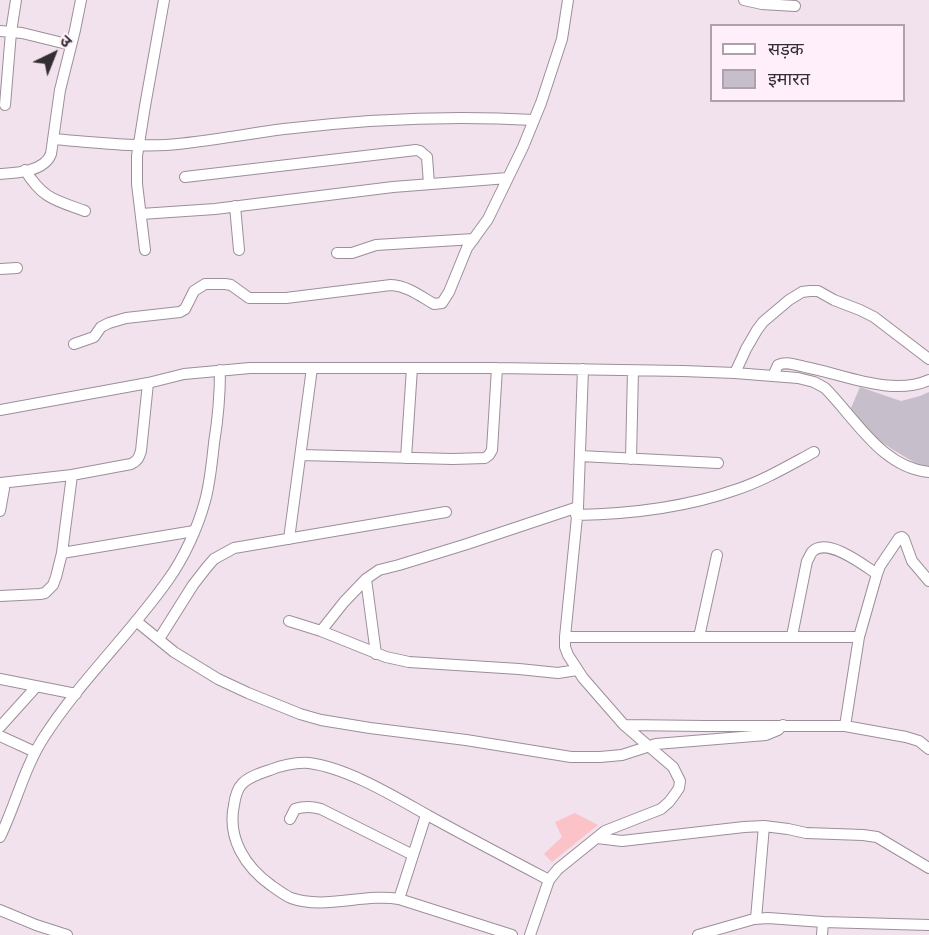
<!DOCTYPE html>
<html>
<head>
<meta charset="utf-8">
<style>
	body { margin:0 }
	#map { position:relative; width:929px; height:935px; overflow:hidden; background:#f1e2ed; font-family:"IBM Plex Sans","Noto Sans Devanagari",sans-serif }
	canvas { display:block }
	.legend { position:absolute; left:710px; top:24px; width:195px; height:78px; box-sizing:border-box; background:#feeffb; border:2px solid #ada2ab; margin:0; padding:8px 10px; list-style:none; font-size:18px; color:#332e32 }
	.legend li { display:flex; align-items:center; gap:12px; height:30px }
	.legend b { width:30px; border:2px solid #ada2ab }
	.north { position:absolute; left:24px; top:24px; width:60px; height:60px; -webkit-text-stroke:4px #feeffb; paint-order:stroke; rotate:43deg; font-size:16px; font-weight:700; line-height:24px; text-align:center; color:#332e32 }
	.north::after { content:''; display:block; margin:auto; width:21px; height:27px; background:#332e32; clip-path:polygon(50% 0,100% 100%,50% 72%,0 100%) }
</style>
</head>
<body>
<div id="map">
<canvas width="929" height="935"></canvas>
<ul class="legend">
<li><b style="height:8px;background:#fff"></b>सड़क</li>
<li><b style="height:16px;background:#c7becc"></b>इमारत</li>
</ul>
<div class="north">उ</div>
</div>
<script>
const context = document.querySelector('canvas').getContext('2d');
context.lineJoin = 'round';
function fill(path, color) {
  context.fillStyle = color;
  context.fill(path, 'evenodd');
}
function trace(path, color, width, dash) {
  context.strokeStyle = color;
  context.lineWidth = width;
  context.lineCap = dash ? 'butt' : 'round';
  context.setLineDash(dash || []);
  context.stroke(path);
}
fill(new Path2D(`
	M575,813L598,825L552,862L544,854L562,837L555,822Z`), '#fbc2c7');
fill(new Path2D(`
	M860,387L901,401L920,396L929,392V471L895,451L880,441L868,430L851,408Z`), '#c7becc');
const minor = new Path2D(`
	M744,0L762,4L795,6
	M0,31L22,33L71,45
	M5,105L11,32L16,0
	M53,139C90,142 129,147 166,145C206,142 245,134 284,129C367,119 450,115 534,120
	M25,170C43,199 55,200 85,211
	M0,174C16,173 44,172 51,154L60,90L75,30L81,0
	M185,177L416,150L420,151L427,157L429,184
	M235,206L239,250
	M141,214L215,209L393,187L508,178
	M145,250L137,184V156L145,106L164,0
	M337,253H352L376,245L474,239
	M0,269L17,268
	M74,344L94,337L101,327L109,323L126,318L180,312L185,309L194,291L205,284H225L231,285L249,298H286L391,285C408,286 420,296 434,304L442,303L449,292L467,248L488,219L523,147L541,103L562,39L568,0
	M735,373L746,349L757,330L763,322L789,300L802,292L810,291H818L834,300L860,310L874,317L929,359
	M773,376L778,365C787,361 796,365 805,367C843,374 892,397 929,380
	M0,410L148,383L184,374L250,368H497L683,371L735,373L798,378L814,382L825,388C855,418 882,468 929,472
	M301,455L453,459L485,458L489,455L492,450L497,368
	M580,456L718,463
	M406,458L412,368
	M631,459L633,371
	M0,483L72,475L131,464C138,461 139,457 141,451L148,383
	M0,511L5,483
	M576,515C630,514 684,508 735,490C763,481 788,466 814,452
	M289,539L312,368
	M62,553L194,531
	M366,579L376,654
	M0,596L40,594L45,593L53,585L56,577L62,553L72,475
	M136,621L174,652L218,679L248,693L300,714L321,720L370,728L466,740L571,757H600L622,755L656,744L766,735L778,730L783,725
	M289,621L321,631L386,657L409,662L519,669L558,673L577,670
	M321,631L344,602L366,579L379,570L399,565L467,544L578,507
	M792,636L807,561C808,560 811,553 812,552C827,536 865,566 877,574
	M565,637H859
	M699,637L717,555
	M159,639L193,585L207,567L214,559L234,548L446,512
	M0,679L76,694
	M624,725L704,726H845L906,737L919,741L929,749
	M845,726L859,637L877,574L880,566L899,538L902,537L904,539L912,561L929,581
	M0,727L36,687
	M0,736L35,752
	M290,819L295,809C304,806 311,806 321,809L413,855
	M0,837C16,804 24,768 44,737C80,681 130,634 168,580C184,558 198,527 205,501C210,483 212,462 214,443C218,419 220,395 220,370
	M597,838L622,841L744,827L764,826L788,829L806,833L863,835L877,837L929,868
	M399,899L426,815
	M0,910L36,925L67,935
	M756,919L764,826
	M512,935L399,899C365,893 324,910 291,898C284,895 278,890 272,886C245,867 227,838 234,805C235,798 237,789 242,784C248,777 261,773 270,770C283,765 295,762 309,763C348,768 395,797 429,816C469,838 509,859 549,880
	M530,935L549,880L558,869L605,831L661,809L669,802L675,794L679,788L680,781L673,767L624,725L583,678L568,655L565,647V637L578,507L583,369
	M698,935L754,919L768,918L823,922L929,925
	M822,935L823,922`);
trace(minor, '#9c8f99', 12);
trace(minor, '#fff', 10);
</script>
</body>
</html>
